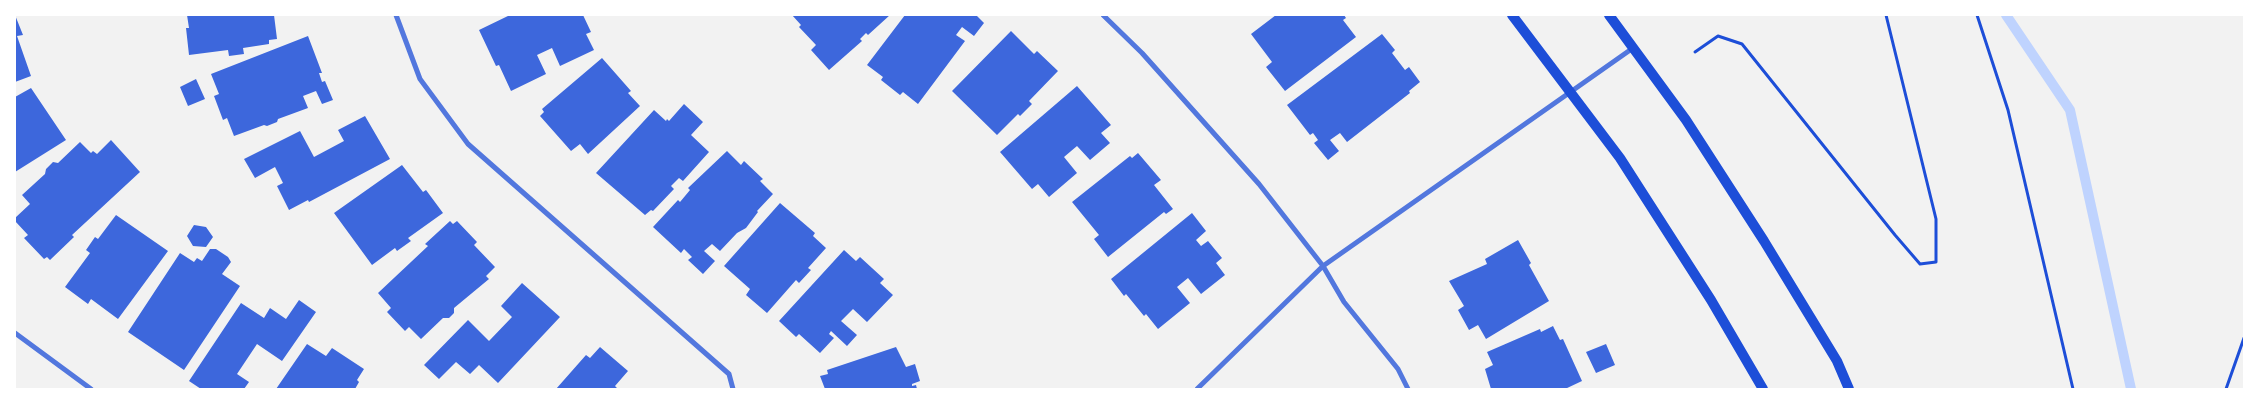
<!DOCTYPE html>
<html>
<head>
<meta charset="utf-8">
<style>
	body { margin:0 }
	#map { position:relative; width:2259px; height:404px; overflow:hidden; background:#f2f2f2; font-family:Commissioner,sans-serif }
	canvas { display:block }
	.frame { position:absolute; inset:0; border:16px solid #fff; pointer-events:none }
</style>
</head>
<body>
<div id="map">
<canvas width="2259" height="404"></canvas>
<div class="frame"></div>
</div>
<script>
const context = document.querySelector('canvas').getContext('2d');
context.lineJoin = 'round';
function trace(path, color, width, dash) {
  context.strokeStyle = color;
  context.lineWidth = width;
  context.lineCap = dash ? 'butt' : 'round';
  context.setLineDash(dash || []);
  context.stroke(path);
}
function fill(path, color) {
  context.fillStyle = color;
  context.fill(path, 'evenodd');
}
trace(new Path2D(`
	M2006,15L2070,110L2131,389`), '#bfd3fe', 10);
fill(new Path2D(`
	M15,15L23,35L17,36L31,76L15,82Z
	M187,15H274L277,39L269,40V44L243,48L244,54L229,56L228,50L189,55L186,28H189Z
	M510,15H583L591,32L586,34L594,50L560,66L552,48L537,55L546,74L511,91L499,65L496,66L479,30Z
	M792,15H890L868,35L866,33L860,39L862,41L829,70L811,50L816,45L799,27L801,25Z
	M905,15H976L984,23L974,36L962,27L956,35L965,41L918,104L903,92L900,95L881,80L883,77L867,65Z
	M1276,15H1344L1346,18L1343,20L1356,37L1285,91L1266,67L1272,62L1251,34Z
	M1011,31L1034,54L1037,51L1058,71L1029,101L1032,104L1020,116L1018,114L997,135L952,91Z
	M1382,34L1395,50L1392,53L1405,70L1409,67L1420,82L1409,91L1410,93L1347,142L1340,133L1330,140L1339,151L1328,160L1314,143L1318,140L1313,133L1310,135L1287,105Z
	M308,36L322,73H319L322,82L325,81L333,100L322,104L316,91L303,96L308,108L278,119L277,122L267,126L264,125L234,136L227,118L223,120L214,96L219,94L211,74Z
	M602,58L631,91L628,93L640,106L588,154L580,144L571,151L540,116L544,112L542,109Z
	M196,79L205,99L188,106L180,87Z
	M1077,86L1111,125L1101,133L1110,143L1090,160L1077,146L1064,157L1077,173L1049,197L1038,184L1032,189L1000,152Z
	M31,88L66,140L15,172V97Z
	M684,104L703,122L691,135L709,152L683,181L679,178L671,186L674,189L653,211L651,210L645,215L596,173L654,110L666,121L667,119L669,121Z
	M365,116L390,159L309,202L308,200L289,210L277,186L283,183L275,167L255,178L244,159L300,131L314,157L344,141L338,130Z
	M111,140L140,172L72,235L74,237L50,260L47,257L44,259L24,238L28,235L15,221V218L30,204L22,195L45,174L46,169L53,162L58,163L80,142L91,153L93,151L97,154Z
	M727,151L741,165L744,161L763,179L760,181L773,194L757,211L758,212L746,228L737,233L720,251L712,244L704,251L715,261L703,274L688,260L692,257L684,249L681,253L653,227L678,200L680,202L690,190L688,188Z
	M1138,153L1161,180L1154,185L1173,209L1166,214L1164,212L1108,257L1094,239L1099,235L1072,202L1130,156L1132,158Z
	M402,165L423,192L426,190L443,213L408,238L411,241L397,251L395,248L372,265L334,213Z
	M780,203L815,233L813,236L826,248L808,268L811,270L799,283L796,280L767,313L746,295L750,289L724,266Z
	M1192,213L1206,231L1196,240L1201,246L1208,241L1222,258L1216,263L1225,275L1201,294L1188,278L1177,287L1190,303L1158,329L1146,314L1144,316L1126,294L1124,296L1111,279Z
	M116,215L168,251L118,319L91,299L88,304L65,287L90,253L86,250L95,237L98,239Z
	M450,221L453,224L457,221L477,242L474,245L495,267L486,276L489,279L454,308V313L449,318H443L421,339L409,327L405,331L387,312L391,308L378,293L428,246L425,244Z
	M194,225L206,227L213,237L206,247L193,246L187,236Z
	M1518,240L1531,263L1529,265L1549,301L1486,339L1478,325L1469,330L1458,310L1464,306L1449,281L1487,264L1485,259Z
	M210,249H216L228,257L231,262L222,274L240,286L184,370L128,332L180,253L194,262L197,258L202,261Z
	M844,250L856,261L860,257L884,279L880,283L893,295L867,322L853,309L841,321L857,335L847,346L831,331L829,334L834,338L820,353L799,334L796,337L779,321Z
	M522,283L560,317L498,383L479,365L470,374L456,362L439,379L424,365L468,320L489,341L512,317L501,306Z
	M299,300L316,312L282,361L257,344L237,374L249,382L244,389H201L189,381L241,303L264,318L270,308L286,319Z
	M1553,326L1560,340L1563,339L1582,381L1565,389H1491L1485,369L1493,365L1487,352L1540,329L1541,332Z
	M307,344L326,356L332,348L364,369L357,380L359,382L355,389H276Z
	M1606,344L1615,365L1596,373L1586,352Z
	M600,347L628,371L615,386L618,389H556L586,355L590,358Z
	M896,347L906,367L915,364L920,381L912,384V386L916,385L917,389H825L820,376L828,374L827,370Z`), '#3d67dc');
trace(new Path2D(`
	M1977,15L2008,110L2073,389
	M1695,52L1718,36L1742,44L1895,235L1920,264L1936,262V219L1886,15
	M2226,389L2244,338`), '#1d4ed8', 3);
trace(new Path2D(`
	M396,15L420,79L468,144L729,374L733,389
	M1103,15L1142,53L1259,184L1323,266L1344,302L1398,369L1408,389
	M15,333L91,389
	M1197,389L1323,266L1633,48`), '#5277de', 5);
trace(new Path2D(`
	M1512,15L1620,158L1711,300L1763,389
	M1609,15L1686,120L1764,241L1837,361L1849,389`), '#1d4ed8', 10);
</script>
</body>
</html>
